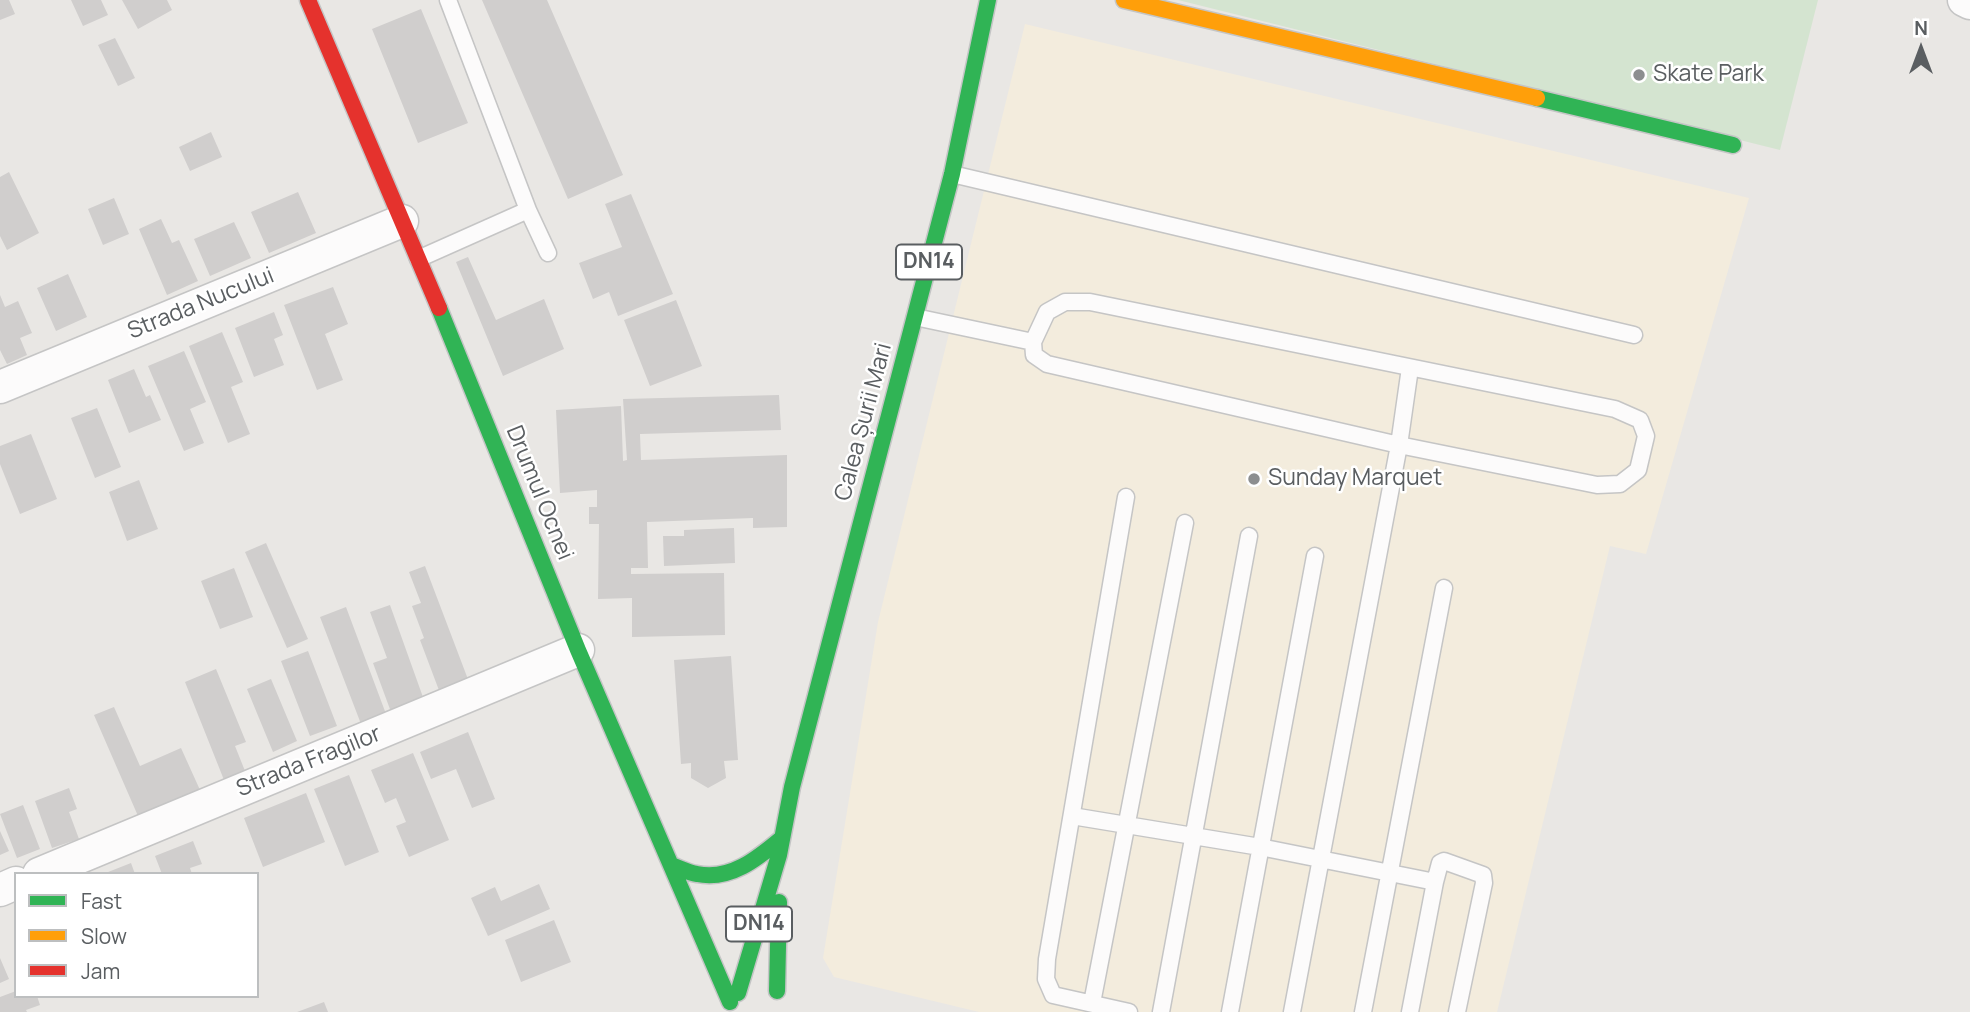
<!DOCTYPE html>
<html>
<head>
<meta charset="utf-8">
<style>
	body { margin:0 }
	#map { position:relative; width:1970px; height:1012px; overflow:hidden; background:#e9e7e4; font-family:Manrope,sans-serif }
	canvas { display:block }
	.legend { position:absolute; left:14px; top:872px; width:245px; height:126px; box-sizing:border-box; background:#fff; border:2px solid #bdbfc0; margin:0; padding:9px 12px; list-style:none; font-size:21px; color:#5a5e61 }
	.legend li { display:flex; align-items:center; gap:14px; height:35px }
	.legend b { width:35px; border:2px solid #bdbfc0 }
	.north { position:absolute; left:1886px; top:14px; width:70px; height:70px; -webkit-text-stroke:5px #fff; paint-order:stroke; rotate:0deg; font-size:19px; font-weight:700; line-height:28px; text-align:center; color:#5a5e61 }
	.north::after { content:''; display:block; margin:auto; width:24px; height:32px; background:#5a5e61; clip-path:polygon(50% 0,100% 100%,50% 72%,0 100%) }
</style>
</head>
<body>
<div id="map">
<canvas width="1970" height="1012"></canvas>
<ul class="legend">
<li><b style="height:9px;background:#30b455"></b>Fast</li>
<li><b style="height:9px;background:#ff9f0a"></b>Slow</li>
<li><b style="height:9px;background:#e5322d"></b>Jam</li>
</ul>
<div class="north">N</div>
</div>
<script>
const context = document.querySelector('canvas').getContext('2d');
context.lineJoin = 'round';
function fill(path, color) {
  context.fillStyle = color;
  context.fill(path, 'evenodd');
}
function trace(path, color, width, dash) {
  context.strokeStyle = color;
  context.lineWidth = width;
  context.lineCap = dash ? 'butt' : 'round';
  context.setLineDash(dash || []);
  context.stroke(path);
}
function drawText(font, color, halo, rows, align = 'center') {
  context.font = font + ' Manrope,sans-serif';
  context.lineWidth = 5;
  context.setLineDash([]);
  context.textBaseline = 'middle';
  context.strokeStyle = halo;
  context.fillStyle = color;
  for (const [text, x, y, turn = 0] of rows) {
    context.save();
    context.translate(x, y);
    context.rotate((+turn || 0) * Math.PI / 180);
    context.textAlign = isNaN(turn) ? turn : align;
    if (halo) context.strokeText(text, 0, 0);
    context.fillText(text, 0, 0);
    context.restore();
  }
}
fill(new Path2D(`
	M1025,24L1749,198L1646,554L1610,546L1497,1012H979L834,977L823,958L878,622Z`), '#f3ecdd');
fill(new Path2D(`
	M1178,0H1818L1780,150Z`), '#d4e4d0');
fill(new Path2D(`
	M0,0H9L15,14L0,20Z
	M71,0H101L108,15L83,26Z
	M122,0H167L172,10L138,29Z
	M482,0H547L623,175L568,199Z
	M421,9L468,123L418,143L372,29Z
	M115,38L135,78L118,86L98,45Z
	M211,132L222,157L190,171L179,147Z
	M9,172L39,233L7,250L0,236V177Z
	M298,192L316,233L269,253L251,212Z
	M631,194L673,294L618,316L609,292L593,299L579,263L622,247L605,204Z
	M114,198L129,234L103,245L88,209Z
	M161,219L172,243L179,240L198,281L167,295L139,229Z
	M234,222L251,258L210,276L194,239Z
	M468,257L496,320L544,299L564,349L503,376L456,262Z
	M68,274L87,317L56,331L37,288Z
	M333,287L348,324L325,334L343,380L317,390L284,305Z
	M0,295L5,307L18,301L32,333L20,338L27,355L7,364L0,350Z
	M676,300L702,366L650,386L624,320Z
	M274,312L283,335L274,339L284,365L254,377L235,328Z
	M222,332L243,382L231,387L250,434L228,443L189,346Z
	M184,351L206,402L190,409L204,443L184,451L148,366Z
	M134,369L146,397L150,395L161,420L129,433L108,380Z
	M779,395L781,430L640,434L641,460L787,455V527L753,528V518L647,522L648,568H631V574L724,573L725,635L632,637V598L598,599L599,524H589V507H597V490L560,493L556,410L621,406L623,461L627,460L623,399Z
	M97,408L121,467L95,478L71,418Z
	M31,434L57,499L20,514L0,464V446Z
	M139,480L158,529L127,541L109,492Z
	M734,528L735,563L664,566L663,536H684V530Z
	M266,543L308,639L287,648L245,552Z
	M425,566L469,682L440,693L420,640L424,638L412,606L421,603L409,572Z
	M234,568L253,617L220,629L201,581Z
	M390,605L424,700L391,712L373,663L387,658L370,612Z
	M346,607L386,714L361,724L320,617Z
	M308,651L337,726L310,736L281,661Z
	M731,656L738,760L724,761L726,778L708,788L691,778V763L681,764L674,660Z
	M216,669L246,742L235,746L245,771L224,780L185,682Z
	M271,679L297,741L273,752L247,689Z
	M114,707L140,766L181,748L200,790L138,816L94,715Z
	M468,732L495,799L472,808L456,769L431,779L420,752Z
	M413,753L449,840L409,857L396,826L406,822L396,798L385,803L371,770Z
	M349,775L379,852L345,866L314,789Z
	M69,788L77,809L69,812L79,839L52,848L35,801Z
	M306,793L325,842L263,867L244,818Z
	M23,805L40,849L17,858L0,814Z
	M0,831L9,851L0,855Z
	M193,841L202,864L190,868L192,874H162L155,856Z
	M131,863L135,874H103Z
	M539,884L550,909L488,936L471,898L495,887L501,901Z
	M554,920L571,962L521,982L505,940Z
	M0,958L9,979L0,983Z
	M16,991V996H37L40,1005L26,1010L27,1012H0V997Z
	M324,1002L328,1012H297Z`), '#d0cecd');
const lane = new Path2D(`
	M448,0L528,210
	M952,174L1634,335
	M418,259L528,210L548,253
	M1065,302H1090L1615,409L1640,420L1646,436L1638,470L1620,484L1597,485L1399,445L1047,364L1034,355L1033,342L1047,312Z
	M915,317L1033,342
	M1126,497L1047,959L1046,979L1053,995L1129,1012
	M1072,816L1260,847L1435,882
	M1092,1003L1185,523
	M1161,1012L1249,536
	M1230,1012L1315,556
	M1292,1012L1399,445L1410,368
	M1363,1012L1444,588
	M1410,1012L1435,882L1440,863L1444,861L1483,875L1484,883L1457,1012`);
const street = new Path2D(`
	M1964,0L1970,3
	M0,387L402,221
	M39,874L578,650
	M0,890L16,883`);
const fast = new Path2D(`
	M1537,98L1733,145
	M439,308L578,650L730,1002
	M671,865C680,868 688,873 697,874C731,881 758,858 782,838
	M777,991L779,902
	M738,993L779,855L792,787L952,174L988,0`);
const slow = new Path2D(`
	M1124,0L1537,98`);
const jam = new Path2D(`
	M308,0L439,308`);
trace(lane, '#c5c5c5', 19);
trace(street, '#c5c5c5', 35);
trace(fast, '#c4c5c5', 19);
trace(slow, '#c4c5c5', 19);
trace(jam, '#c4c5c5', 19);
trace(lane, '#fcfbfb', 16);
trace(street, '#fcfbfb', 32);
trace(fast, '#30b455', 16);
trace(slow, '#ff9f0a', 16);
trace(jam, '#e5322d', 16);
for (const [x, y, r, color] of [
	[1639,75,7,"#8c8e8f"],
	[1254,479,7,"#8c8e8f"]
]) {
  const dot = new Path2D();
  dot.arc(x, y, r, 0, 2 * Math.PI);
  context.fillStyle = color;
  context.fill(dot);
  trace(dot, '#fff', 2.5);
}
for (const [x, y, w] of [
	[929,262,66],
	[759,924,66]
]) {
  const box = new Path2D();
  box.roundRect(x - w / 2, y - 17.5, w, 35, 5);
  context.fillStyle = '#fff';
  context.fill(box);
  trace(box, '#5a5e61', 2);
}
drawText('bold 21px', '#5a5e61', null, [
	["DN14",929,262],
	["DN14",759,924]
]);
drawText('23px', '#5a5e61', '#fff', [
	["Skate Park",1653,75],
	["Sunday Marquet",1268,479]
], 'left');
drawText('23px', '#5a5e61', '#fff', [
	["Strada Nucului",201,304,-22],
	["Calea Șurii Mari",864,422,-75],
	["Drumul Ocnei",539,493,68],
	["Strada Fragilor",309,762,-22]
]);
</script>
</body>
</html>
